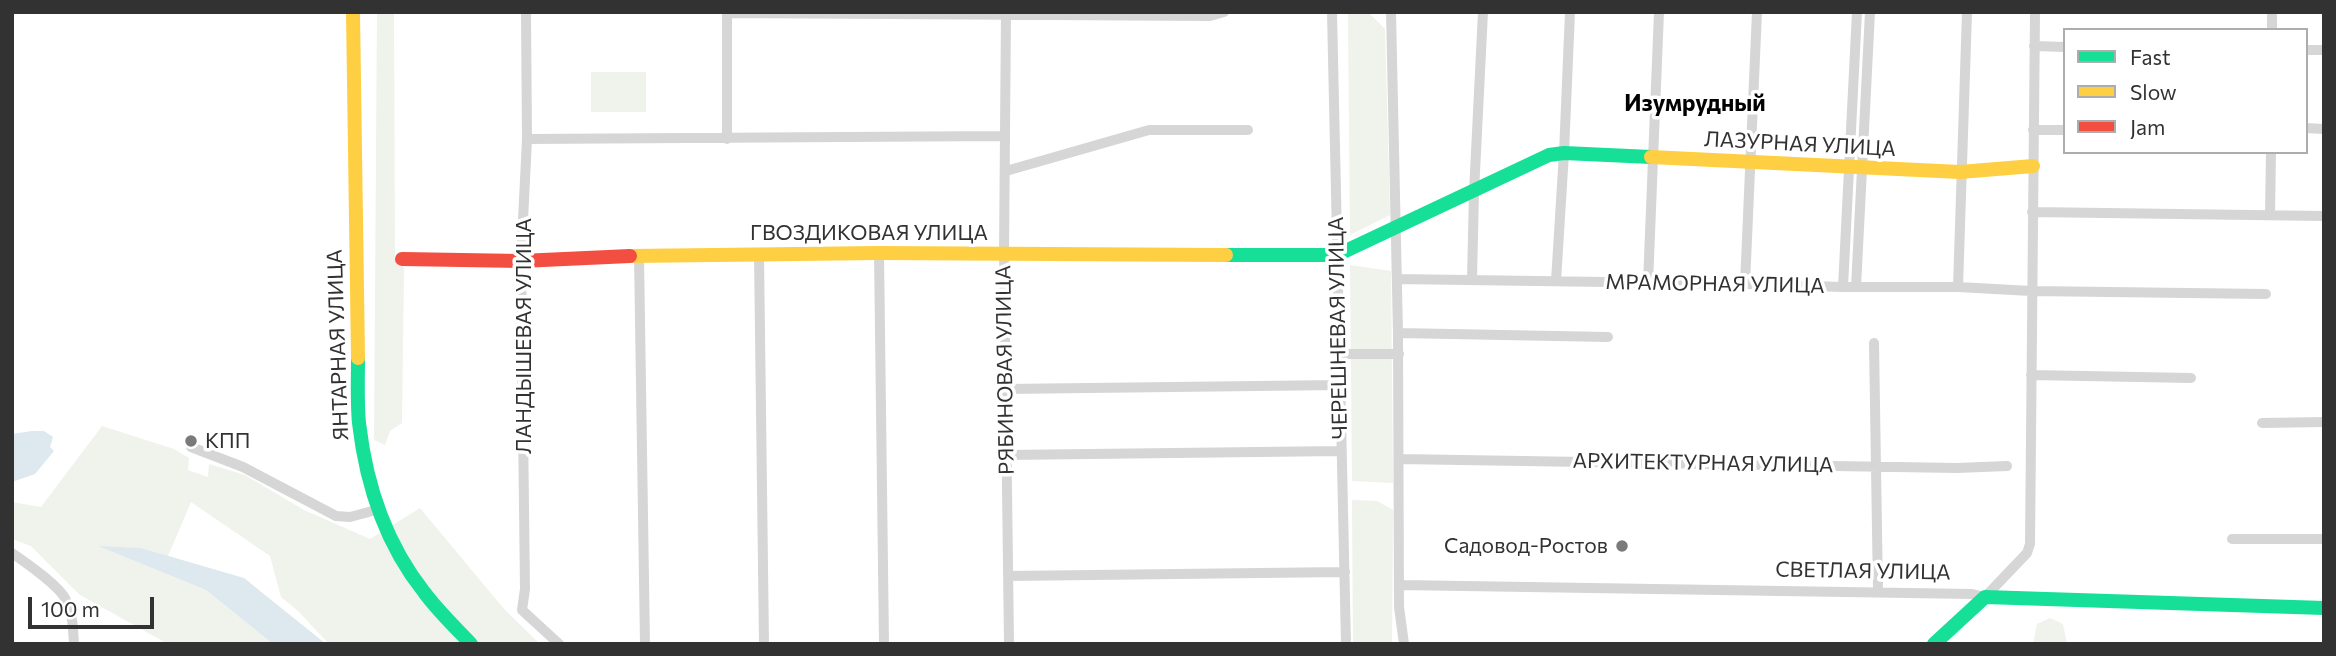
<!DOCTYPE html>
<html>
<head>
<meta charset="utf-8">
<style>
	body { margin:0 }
	#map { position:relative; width:2336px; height:656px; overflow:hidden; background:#fff; font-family:Commissioner,sans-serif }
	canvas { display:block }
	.frame { position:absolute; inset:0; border:14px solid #323232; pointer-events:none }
	.legend { position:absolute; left:2063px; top:28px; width:245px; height:126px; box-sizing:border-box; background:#fff; border:2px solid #adadad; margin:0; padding:9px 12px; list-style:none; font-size:21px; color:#323232 }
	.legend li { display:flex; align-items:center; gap:14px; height:35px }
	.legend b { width:35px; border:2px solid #adadad }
	.scale { position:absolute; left:28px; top:597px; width:126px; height:32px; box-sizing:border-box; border:4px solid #323232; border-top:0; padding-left:9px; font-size:21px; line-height:24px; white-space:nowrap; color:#323232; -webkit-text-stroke:5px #fff; paint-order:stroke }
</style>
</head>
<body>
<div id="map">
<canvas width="2336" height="656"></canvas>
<div class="frame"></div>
<ul class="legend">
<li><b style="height:9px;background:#16e098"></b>Fast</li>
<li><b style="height:9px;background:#ffcf43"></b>Slow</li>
<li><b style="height:9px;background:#f24e42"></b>Jam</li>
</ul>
<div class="scale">100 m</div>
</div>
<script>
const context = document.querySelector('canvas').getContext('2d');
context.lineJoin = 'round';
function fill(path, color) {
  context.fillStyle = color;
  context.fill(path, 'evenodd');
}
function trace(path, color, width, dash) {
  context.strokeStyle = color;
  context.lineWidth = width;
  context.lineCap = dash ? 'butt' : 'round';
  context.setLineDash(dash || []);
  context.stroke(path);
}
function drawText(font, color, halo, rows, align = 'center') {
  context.font = font + ' Commissioner,sans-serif';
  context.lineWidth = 7;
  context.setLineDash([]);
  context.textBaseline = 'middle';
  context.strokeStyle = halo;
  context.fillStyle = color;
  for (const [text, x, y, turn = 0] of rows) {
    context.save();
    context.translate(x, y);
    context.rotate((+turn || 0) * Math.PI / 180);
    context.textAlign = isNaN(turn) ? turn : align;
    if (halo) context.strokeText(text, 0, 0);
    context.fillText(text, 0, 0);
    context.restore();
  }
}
fill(new Path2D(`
	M377,12H394L395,260L404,268L402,423L390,431L385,445L374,440Z
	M1348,12H1368L1385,29L1390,215L1350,235Z
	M591,72H646V112H591Z
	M1350,265L1391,271L1393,483L1352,481Z
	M102,426L174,449L189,458L188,470L208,477L209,464L245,475L304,510L370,539L420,508L504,609L540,644H329L298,611L281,597L270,556L191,502L168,556L141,548L101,547L206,590L273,644H168L80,595L31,546L12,539V502L41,507Z
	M1352,500L1377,501L1393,510L1392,644H1353Z
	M2050,618L2063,624L2067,644H2033L2037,624Z`), '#f0f2ec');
fill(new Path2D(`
	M32,431H44L53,437L50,447L54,451L35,474L12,482V434Z
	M98,546L141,548L244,578L326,644H273L206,590Z`), '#dde9ef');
trace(new Path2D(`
	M526,12L527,139L521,261L525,589L522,610L559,644
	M727,12V139
	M1006,12L1004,254L1009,644
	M1332,12L1346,644
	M1391,12L1398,333L1399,607L1404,644
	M727,13L1210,16L1224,12
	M2272,30V12
	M2034,46L2065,47
	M2306,50H2324
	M2306,128L2324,129
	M2033,130H2065
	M527,139L1005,136
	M1006,171L1149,130H1248
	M2032,212L2324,216
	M2270,215L2271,152
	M879,253L884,644
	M759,255L764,644
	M639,256L645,644
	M1397,279L1745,284L1843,287H1958L2031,291L2266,294
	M1472,279L1474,192L1483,12
	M1556,281L1564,153L1570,12
	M1648,283L1659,12
	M1745,284L1757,12
	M1843,287L1857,12
	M1856,287L1870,12
	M1958,287L1967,12
	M1398,333L1608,337
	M1874,343L1878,592
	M1339,354H1399
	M2031,375L2191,378
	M1005,389L1340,385
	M2262,423L2324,422
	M191,447L243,467L336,516L350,517L376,510
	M1006,455L1341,451
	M1399,459L1957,468L2007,466
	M2232,539H2324
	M12,553C26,563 59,585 66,600C73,613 73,630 74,644
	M1008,576L1345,572
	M1400,585L1972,594L1985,597L2027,553L2030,544L2035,12`), '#d6d6d6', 10);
trace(new Path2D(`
	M1226,255H1337L1549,155L1564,153L1651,157
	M358,358C358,380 357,402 359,423C366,484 386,544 424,592C438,611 455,627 471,644
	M1934,644L1985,597L2324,608`), '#16e098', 14);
trace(new Path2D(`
	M353,12L358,358
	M1651,157L1960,172L2033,166
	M630,256L879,253L1226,255`), '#ffcf43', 14);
trace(new Path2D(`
	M402,259L521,261L630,256`), '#f24e42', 14);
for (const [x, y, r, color] of [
	[191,441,7,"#7a7a7a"],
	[1622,546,7,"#7a7a7a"]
]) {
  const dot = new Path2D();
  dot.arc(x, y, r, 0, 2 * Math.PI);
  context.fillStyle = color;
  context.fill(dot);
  trace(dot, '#fff', 2.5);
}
drawText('21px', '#323232', '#fff', [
	["ЛАЗУРНАЯ УЛИЦА",1800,144,3],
	["ГВОЗДИКОВАЯ УЛИЦА",869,233],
	["МРАМОРНАЯ УЛИЦА",1715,284,1],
	["ЧЕРЕШНЕВАЯ УЛИЦА",1338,328,-91],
	["ЛАНДЫШЕВАЯ УЛИЦА",524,336,-90],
	["ЯНТАРНАЯ УЛИЦА",338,345,-92],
	["РЯБИНОВАЯ УЛИЦА",1005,370,-91],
	["АРХИТЕКТУРНАЯ УЛИЦА",1703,463,1],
	["СВЕТЛАЯ УЛИЦА",1863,571,1]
]);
drawText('21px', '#323232', '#fff', [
	["КПП",205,441],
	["Садовод-Ростов",1608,546,"right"]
], 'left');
drawText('bold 23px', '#000', '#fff', [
	["Изумрудный",1695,103]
]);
</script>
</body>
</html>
